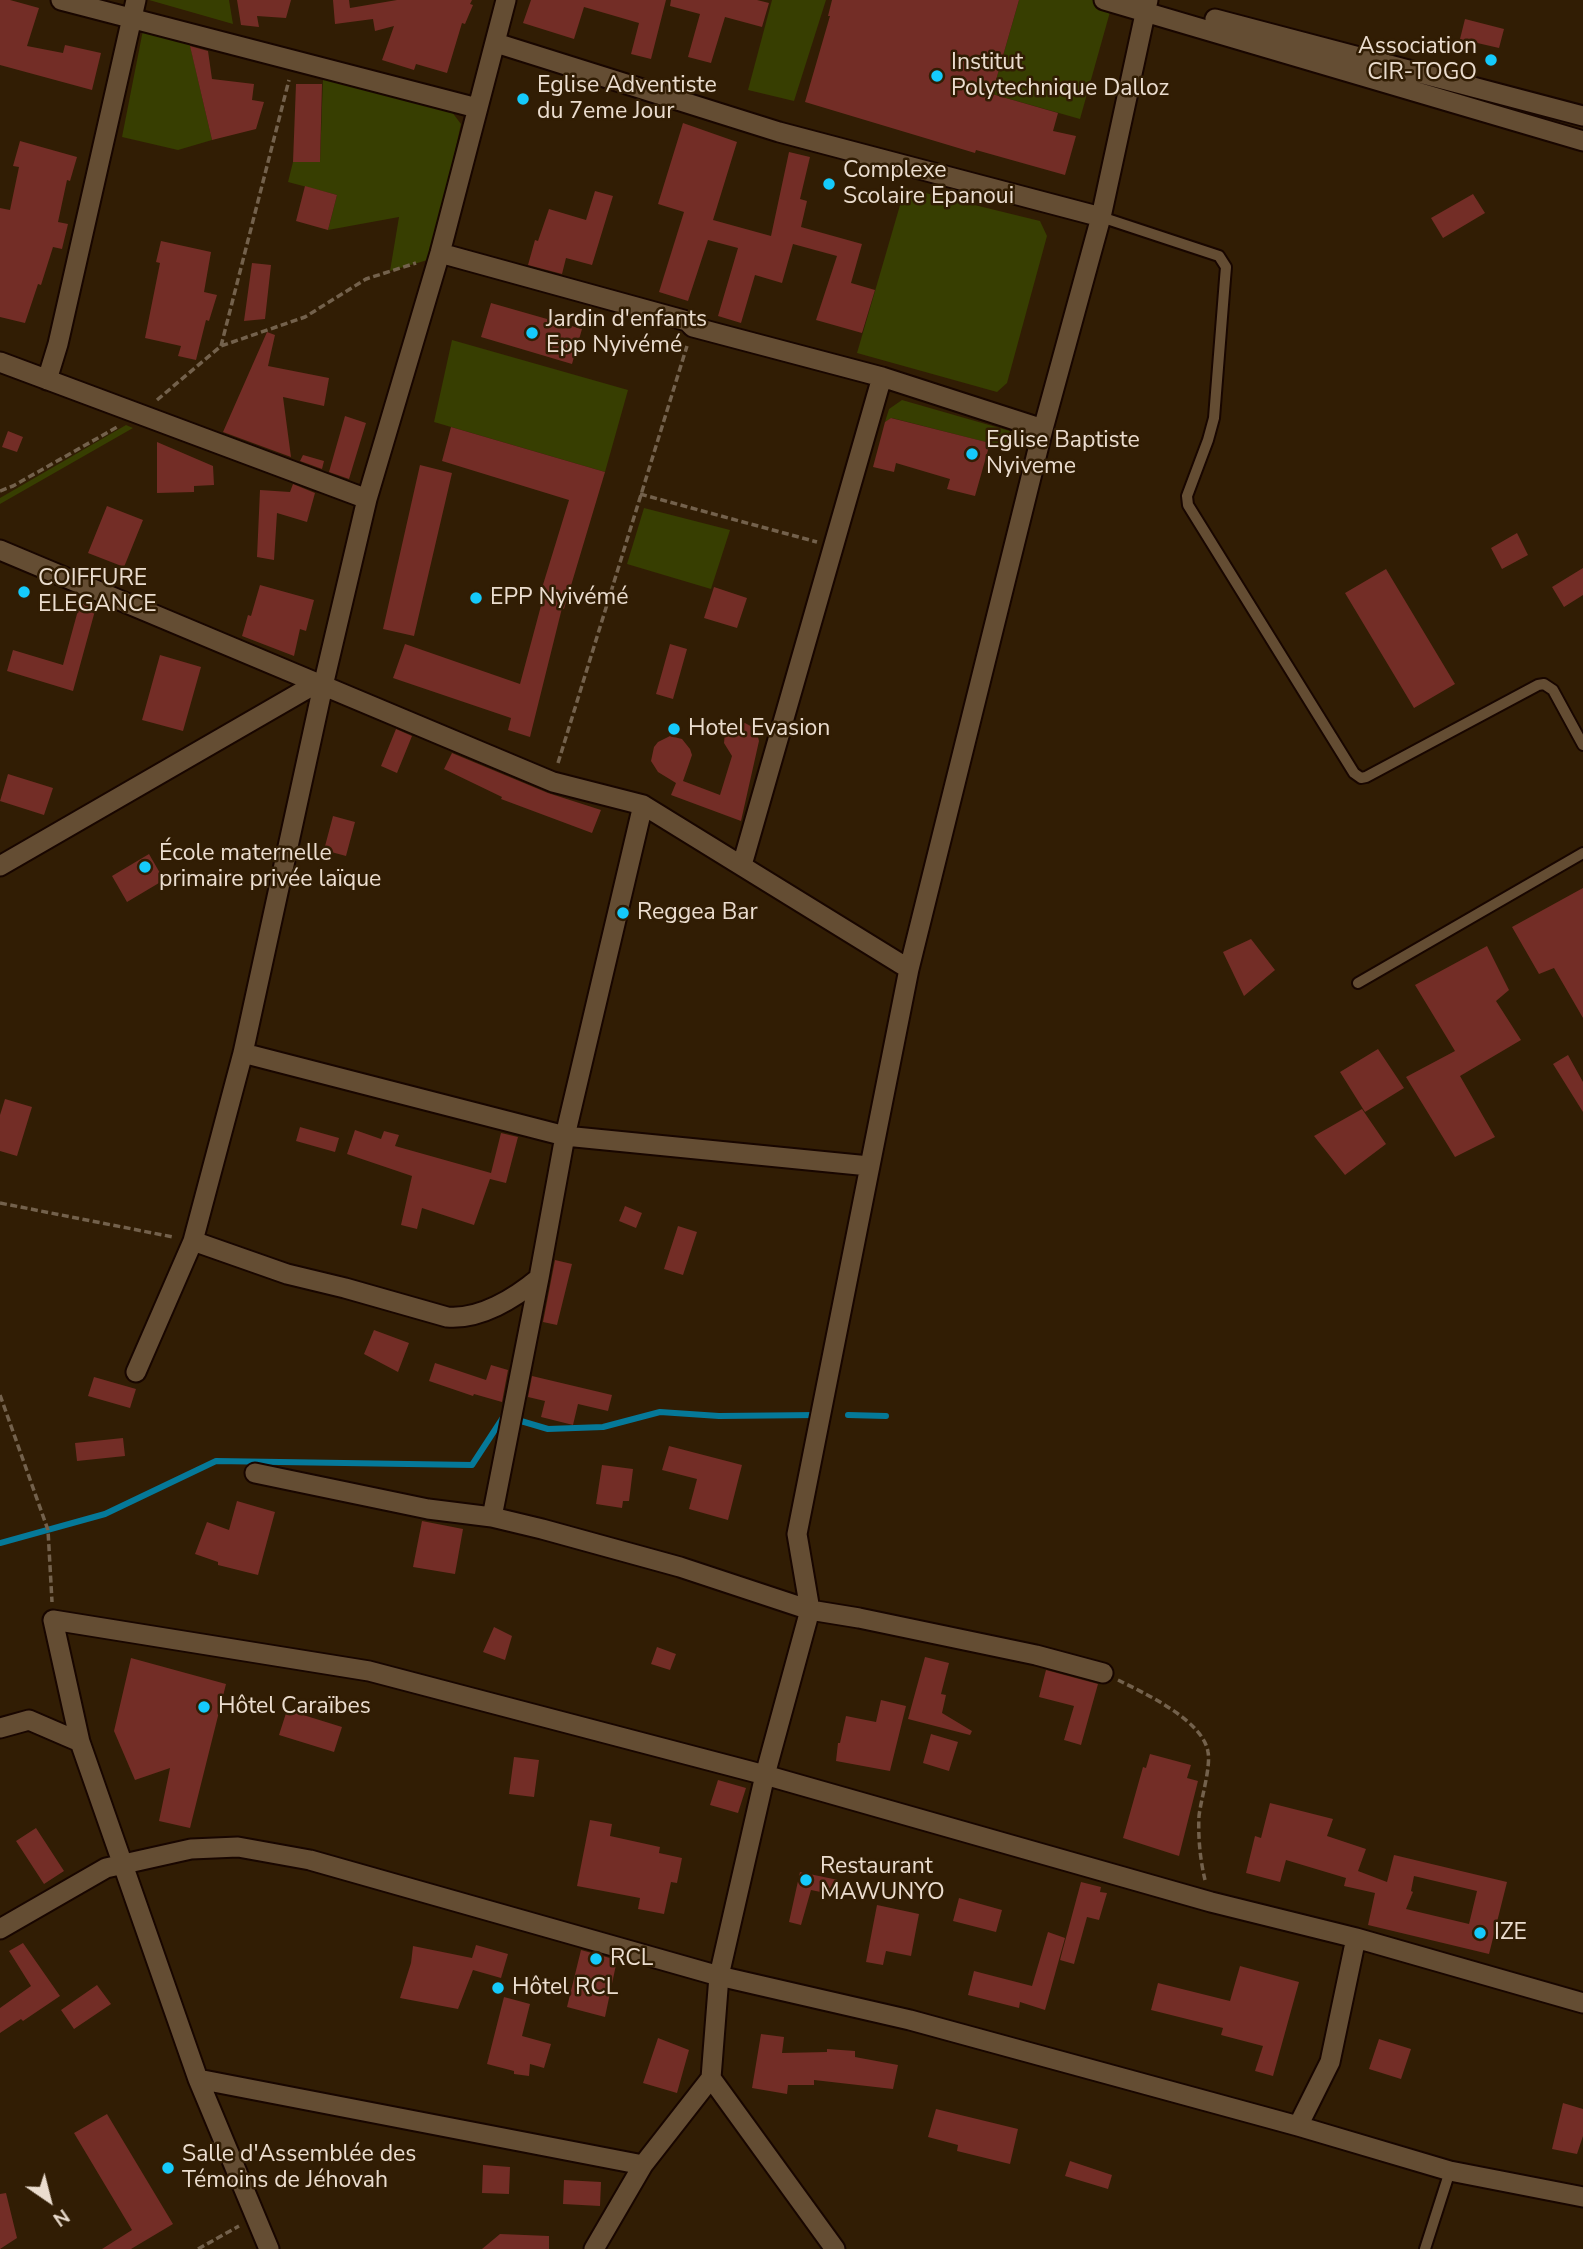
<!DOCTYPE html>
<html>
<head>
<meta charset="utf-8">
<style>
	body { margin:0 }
	#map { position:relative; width:1583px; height:2249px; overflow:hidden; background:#311d04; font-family:"Nunito Sans",sans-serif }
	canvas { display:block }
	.north { position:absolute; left:14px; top:2165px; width:70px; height:70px; -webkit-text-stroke:5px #311d04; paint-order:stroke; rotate:145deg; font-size:19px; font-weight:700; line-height:28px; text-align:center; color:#ebddcf }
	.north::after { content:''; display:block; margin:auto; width:24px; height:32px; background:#ebddcf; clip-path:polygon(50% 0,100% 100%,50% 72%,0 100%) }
</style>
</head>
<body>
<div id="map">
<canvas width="1583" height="2249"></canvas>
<div class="north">N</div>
</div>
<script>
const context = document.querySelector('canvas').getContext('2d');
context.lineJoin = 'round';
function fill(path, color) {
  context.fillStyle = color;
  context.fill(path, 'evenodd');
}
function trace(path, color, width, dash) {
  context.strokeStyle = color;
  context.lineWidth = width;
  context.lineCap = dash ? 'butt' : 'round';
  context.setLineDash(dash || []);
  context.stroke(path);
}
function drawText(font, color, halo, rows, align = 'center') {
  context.font = font + ' "Nunito Sans",sans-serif';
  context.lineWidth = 5;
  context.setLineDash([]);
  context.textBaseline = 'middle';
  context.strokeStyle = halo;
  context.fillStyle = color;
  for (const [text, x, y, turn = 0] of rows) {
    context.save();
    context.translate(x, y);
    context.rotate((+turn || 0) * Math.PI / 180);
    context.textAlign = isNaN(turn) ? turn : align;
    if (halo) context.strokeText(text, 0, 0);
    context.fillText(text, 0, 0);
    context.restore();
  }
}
fill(new Path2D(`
	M149,0H229L233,24Z
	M772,0H826L794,101L748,90Z
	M1019,0H1098L1106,2L1110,12L1080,119L992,94Z
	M143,30L190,45L212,140L178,150L122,137Z
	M323,79L452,112L461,124L431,259L390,271L399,217L328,230L337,195L288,182L293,162L320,161Z
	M905,188L1040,221L1047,236L1007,383L997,392L857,353Z
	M452,340L628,390L605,472L434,422Z
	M902,400L1010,431L1006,444L1001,446L892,418L885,422L889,409Z
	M126,425L133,428L0,504V498Z
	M644,508L730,530L711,589L627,564Z`), '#373e01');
trace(new Path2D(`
	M848,1415L886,1416
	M0,1543L105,1514L216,1461L472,1465L504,1416L548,1429L603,1427L660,1412L719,1416L817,1415`), '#057999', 6);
fill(new Path2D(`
	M0,0H10L39,8L27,46L63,53L65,45L101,53L92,90L0,65Z
	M237,0H291L286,18L257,16L259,27L241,25Z
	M333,0H349L350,8L397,0H472L470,4L473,5L465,24L462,23L447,73L416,64L414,70L382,60L394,26L375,31L373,19L335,24Z
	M531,0H666L651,59L631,54L639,23L584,7L574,39L523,23Z
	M671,0H757L769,3L762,27L725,17L711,63L688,57L700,14L670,6Z
	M832,0H1019L992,94L1058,113L1053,131L1076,136L1065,175L976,150L975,153L805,102L830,16H828Z
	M1465,19L1504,29L1499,48L1460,39Z
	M190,46L208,51L212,79L254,84L252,100L264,102L256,129L212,140Z
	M296,84H322L320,162H293Z
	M683,123L737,142L713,220L771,236L789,152L810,157L800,199L807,201L801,227L862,244L851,283L875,290L862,333L816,320L837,256L793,244L782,283L755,275L741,323L718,316L738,248L708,240L688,301L659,292L684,212L658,204Z
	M20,141L77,157L70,181L67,180L58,222L68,224L62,249L53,247L41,285L38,284L25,323L0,317V208L10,210L19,167L13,166Z
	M305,186L337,195L328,230L296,221Z
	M595,191L613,196L592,265L566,258L562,274L528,265L535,240L538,241L549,209L586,220Z
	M1473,194L1485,213L1443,238L1431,218Z
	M161,241L211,252L204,292L217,295L209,321L206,320L196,360L178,356L181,346L145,338L160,263L156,262Z
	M252,263L271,265L265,319L244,321Z
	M491,303L582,329L572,364L481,337Z
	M267,332L275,335L268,366L329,378L324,406L283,397L291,457L223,432Z
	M345,416L366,423L349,479L329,472Z
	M891,418L990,443L975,496L947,489L950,479L896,463L894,472L873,467L885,422Z
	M451,427L605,472L564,609L562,608L530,737L508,730L511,718L393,678L405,644L520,684L542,602L538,601L569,500L442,461Z
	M8,431L23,437L17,452L2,447Z
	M157,442L213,466L214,485L194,486V492L157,493Z
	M303,455L324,461L322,469L300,461Z
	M420,465L452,473L414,636L383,629Z
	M293,484L315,493L307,522L277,513L274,560L257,557L260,490L290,492Z
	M107,506L143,520L124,567L88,553Z
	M1517,533L1528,555L1502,569L1491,548Z
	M1583,568V595L1564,607L1552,587Z
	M1386,569L1455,684L1414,708L1345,593Z
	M260,585L314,600L306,631L300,629L294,656L242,636L248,615L251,616Z
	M714,587L747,598L737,628L704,618Z
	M80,603L96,607L73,691L7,671L13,650L63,665Z
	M670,644L687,649L673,699L656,694Z
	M160,655L201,667L183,731L142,720Z
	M740,722L745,723L756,729L759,741L741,821L671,795L676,783L658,772L651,761L654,747L658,742L670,736L682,739L690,749L692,755L683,781L720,795L732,756L724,743L725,732L729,727Z
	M396,729L412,736L397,773L381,766Z
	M452,753L548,793L601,810L592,833L501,799L502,797L444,769Z
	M8,774L53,788L44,815L0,801Z
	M333,816L355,822L346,856L324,850Z
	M149,854L164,880L127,902L112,876Z
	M1583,888V1018L1554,968L1539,974L1512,927Z
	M1251,939L1275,970L1244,996L1223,952Z
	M1487,946L1509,990L1496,1001L1521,1040L1460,1076L1495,1137L1455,1157L1406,1077L1455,1051L1415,985Z
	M1378,1049L1404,1088L1365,1112L1340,1072Z
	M1568,1055L1583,1082V1112L1553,1064Z
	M5,1099L32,1107L17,1156L0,1151V1115Z
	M1362,1109L1386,1144L1345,1175L1314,1136Z
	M300,1127L339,1138L335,1152L296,1141Z
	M355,1130L381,1139L384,1131L399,1135L395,1146L491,1173L501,1133L518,1137L506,1183L490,1179L474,1225L422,1208L417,1229L401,1225L412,1176L347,1154Z
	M625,1206L642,1213L636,1228L619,1221Z
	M678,1226L697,1232L683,1275L664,1269Z
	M555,1260L572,1264L557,1325L543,1322Z
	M374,1330L409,1343L398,1372L364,1354Z
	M435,1363L486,1380L491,1365L508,1370L502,1402L474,1394L473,1396L429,1381Z
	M532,1376L612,1395L608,1411L578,1404L573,1425L541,1417L545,1401L528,1397Z
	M94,1377L136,1389L130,1408L88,1396Z
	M123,1438L125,1456L77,1461L75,1443Z
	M669,1446L742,1465L728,1520L689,1509L697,1479L662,1470Z
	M602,1465L633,1469L629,1501H623L622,1508L596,1504Z
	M237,1501L275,1512L258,1575L218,1565V1562L195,1554L207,1522L229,1530Z
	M422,1521L463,1529L455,1574L413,1567Z
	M494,1627L512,1636L505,1660L483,1652Z
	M657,1647L676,1654L670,1670L651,1664Z
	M925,1657L949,1663L941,1694L946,1695L942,1713L972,1731L970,1735L908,1719Z
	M131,1658L226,1684L190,1828L159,1821L170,1768L135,1780L114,1731Z
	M1046,1670L1098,1684L1081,1745L1064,1740L1074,1706L1039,1697Z
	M881,1700L906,1706L890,1771L836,1761L838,1743H840L846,1716L876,1722Z
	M287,1710L342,1727L334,1752L279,1735Z
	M931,1734L958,1742L949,1771L923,1763Z
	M1150,1754L1191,1765L1187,1778L1198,1781L1179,1856L1123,1838L1143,1767L1146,1768Z
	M514,1757L539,1760L534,1797L509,1794Z
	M718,1780L746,1788L738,1813L710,1805Z
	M1270,1803L1333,1819L1327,1836L1366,1849L1358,1871L1387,1882L1394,1855L1507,1882L1489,1954L1368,1925L1375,1893L1344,1886L1346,1878L1286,1860L1280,1882L1246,1873L1255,1836L1261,1838ZM1414,1876L1477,1891L1469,1924L1406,1909L1413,1892L1411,1891Z
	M590,1820L612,1824L610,1836L660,1847L659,1853L682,1858L677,1883L671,1882L664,1914L638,1909L640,1898L577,1886Z
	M36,1828L64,1871L44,1884L16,1841Z
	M800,1872L838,1880L835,1895L811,1890L801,1925L789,1922Z
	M1081,1882L1101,1887L1100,1892L1107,1893L1099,1920L1087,1917L1074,1964L1060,1960Z
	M959,1898L1002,1910L996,1932L953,1921Z
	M877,1905L919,1914L911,1956L886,1951L883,1965L866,1962Z
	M1048,1932L1065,1938L1045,2010L1020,2002L1019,2008L968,1995L974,1971L1032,1986Z
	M23,1943L60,1996L23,2021L21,2019L0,2033V2008L31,1986L9,1951Z
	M476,1945L508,1954L501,1978L473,1970L458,2009L400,1998L411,1963L413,1946L472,1958Z
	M581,1950L617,1960L605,2017L567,2007Z
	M1240,1966L1299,1982L1273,2076L1255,2071L1263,2046L1221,2035L1223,2028L1151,2010L1158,1983L1230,2001Z
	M97,1985L111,2004L74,2029L61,2010Z
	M504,1997L530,2004L522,2036L551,2044L544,2068L530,2064L529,2076L514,2074V2071L487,2064Z
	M761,2034L784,2037L782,2053L827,2052V2049L855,2051V2057L898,2065L893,2089L814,2080V2085H788L787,2094L752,2088Z
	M658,2038L689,2050L677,2093L643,2083Z
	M1379,2039L1411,2049L1401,2079L1369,2069Z
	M1563,2103L1583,2109V2136L1577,2154L1552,2149Z
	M936,2109L1018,2129L1010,2164L957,2151L958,2145L928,2137Z
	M107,2114L173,2224L131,2249H102L132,2230L74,2133Z
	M1070,2161L1112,2175L1108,2189L1065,2176Z
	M483,2165L510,2167L509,2194L482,2193Z
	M564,2180L601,2182L600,2206L563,2204Z
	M6,2193L17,2238L0,2249V2194Z
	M500,2234L549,2236V2249H482Z`), '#732d26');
const service = new Path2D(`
	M1101,217L1219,256L1226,267L1225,279L1214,418L1208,440L1187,496L1188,505L1354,773L1361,778L1366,777L1538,685L1544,684L1553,690L1583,745
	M1358,983L1583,853
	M1425,2249L1450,2171`);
const minor = new Path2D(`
	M61,0L477,108
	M1104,0L1583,141
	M1215,19L1583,116
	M496,43L779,132L1101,217
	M440,253L687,321L693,327L882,377L1043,429
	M0,362L367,499
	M47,380L58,344L136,0
	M0,550L553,782L643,805L909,969
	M742,865L882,377
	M0,866L317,683
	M243,1053L565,1136L869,1166
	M193,1241L287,1274L345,1288L447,1317C480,1320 515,1298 539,1278L565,1136L643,805
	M136,1372L193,1241L201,1211L243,1053L323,686L367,499L440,253L506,0
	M255,1473L428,1509L492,1517L542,1529L680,1567L810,1610L859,1618L1036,1655L1103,1673
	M492,1517L539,1278
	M0,1728L29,1720L80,1742
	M0,1929L106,1868L191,1849L238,1847L310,1860L719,1976L910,2020L1298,2126L1450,2171L1583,2197
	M198,2079L643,2165
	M1298,2126L1330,2062L1356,1938
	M269,2249L198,2079L80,1742L53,1620L369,1671L765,1775L1211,1902L1356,1938L1583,2003
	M594,2249L643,2165L711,2078
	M835,2249L711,2078L719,1976L765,1775L810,1610L797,1534L909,969L1043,429L1101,217L1148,0`);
trace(service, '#180600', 14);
trace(minor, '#180600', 23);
trace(new Path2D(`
	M221,346L289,80
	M157,400L221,346L305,317L366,279L416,263
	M0,491L13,486L119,426
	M640,494L817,542
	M558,763L687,346
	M0,1203L173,1237
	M0,1395L48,1530L52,1602
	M1118,1680C1144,1693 1203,1720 1208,1752C1211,1767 1201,1799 1199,1816C1198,1837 1200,1859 1205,1880
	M198,2249L239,2226`), '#73614c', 3.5, [7, 3.5]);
trace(service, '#644d33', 10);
trace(minor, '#644d33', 19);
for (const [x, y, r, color] of [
	[1491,60,7,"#15cafb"],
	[937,76,7,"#15cafb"],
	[523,99,7,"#15cafb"],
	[829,184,7,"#15cafb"],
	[532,333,7,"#15cafb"],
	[972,454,7,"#15cafb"],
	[24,592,7,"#15cafb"],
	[476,598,7,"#15cafb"],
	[674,729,7,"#15cafb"],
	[145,867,7,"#15cafb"],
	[623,913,7,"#15cafb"],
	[204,1707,7,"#15cafb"],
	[806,1880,7,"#15cafb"],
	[1480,1933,7,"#15cafb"],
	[596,1959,7,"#15cafb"],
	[498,1988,7,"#15cafb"],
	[168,2168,7,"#15cafb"]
]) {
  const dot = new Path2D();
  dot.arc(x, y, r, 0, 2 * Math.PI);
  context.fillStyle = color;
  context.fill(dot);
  trace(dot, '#311d04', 2.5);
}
drawText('23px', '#ebddcf', '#311d04', [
	["Association",1477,47,"right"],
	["CIR-TOGO",1477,73,"right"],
	["Institut",951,63],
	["Polytechnique Dalloz",951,89],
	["Eglise Adventiste",537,86],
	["du 7eme Jour",537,112],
	["Complexe",843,171],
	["Scolaire Epanoui",843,197],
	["Jardin d'enfants",546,320],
	["Epp Nyivémé",546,346],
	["Eglise Baptiste",986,441],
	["Nyiveme",986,467],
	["COIFFURE",38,579],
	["ELEGANCE",38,605],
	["EPP Nyivémé",490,598],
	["Hotel Evasion",688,729],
	["École maternelle",159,854],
	["primaire privée laïque",159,880],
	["Reggea Bar",637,913],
	["Hôtel Caraïbes",218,1707],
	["Restaurant",820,1867],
	["MAWUNYO",820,1893],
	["IZE",1494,1933],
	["RCL",610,1959],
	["Hôtel RCL",512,1988],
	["Salle d'Assemblée des",182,2155],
	["Témoins de Jéhovah",182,2181]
], 'left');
</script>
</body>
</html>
